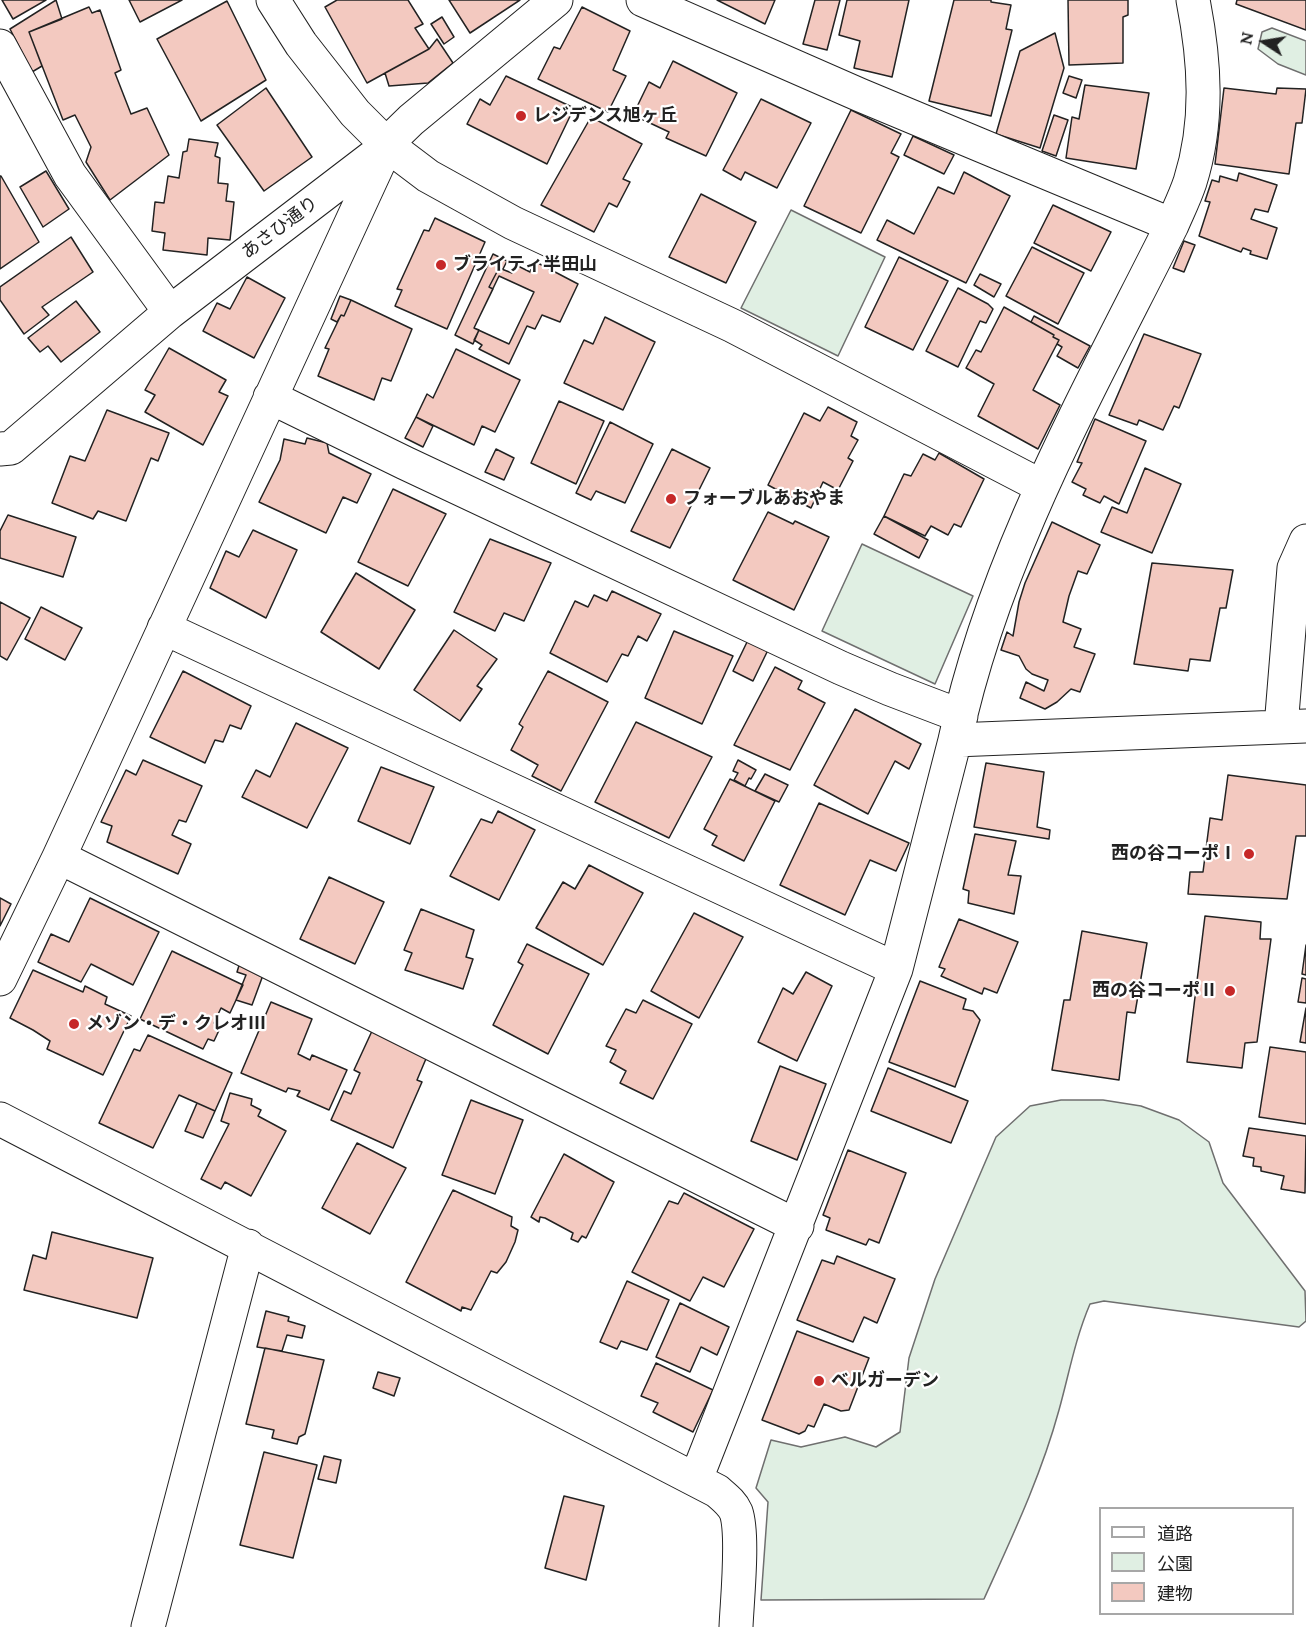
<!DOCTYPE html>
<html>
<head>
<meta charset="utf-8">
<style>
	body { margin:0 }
	#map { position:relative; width:1306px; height:1627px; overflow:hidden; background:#fff; font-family:Lora,"Noto Sans JP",serif }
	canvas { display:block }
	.legend { position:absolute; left:1099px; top:1507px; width:195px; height:108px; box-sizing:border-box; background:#fff; border:2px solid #a7a7a7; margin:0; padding:8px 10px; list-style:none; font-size:18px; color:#222 }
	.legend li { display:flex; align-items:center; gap:12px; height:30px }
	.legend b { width:30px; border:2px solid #a7a7a7 }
	.north { position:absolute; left:1234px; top:12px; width:60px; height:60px; -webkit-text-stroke:4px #fff; paint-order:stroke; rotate:282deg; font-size:16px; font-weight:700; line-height:24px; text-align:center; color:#222 }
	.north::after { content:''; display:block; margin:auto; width:21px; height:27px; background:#222; clip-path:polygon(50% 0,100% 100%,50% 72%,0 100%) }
</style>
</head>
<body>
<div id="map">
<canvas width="1306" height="1627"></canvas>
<ul class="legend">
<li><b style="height:8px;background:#fff"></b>道路</li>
<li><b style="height:16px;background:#e0efe3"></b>公園</li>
<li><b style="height:16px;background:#f3c9c0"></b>建物</li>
</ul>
<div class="north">N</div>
</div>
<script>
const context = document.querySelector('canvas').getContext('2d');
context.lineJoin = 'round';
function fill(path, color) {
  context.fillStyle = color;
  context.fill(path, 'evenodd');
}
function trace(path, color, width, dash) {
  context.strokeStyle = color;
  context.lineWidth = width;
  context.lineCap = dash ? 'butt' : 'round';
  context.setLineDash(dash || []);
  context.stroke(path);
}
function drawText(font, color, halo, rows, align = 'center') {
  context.font = font + ' Lora,"Noto Sans JP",serif';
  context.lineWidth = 4.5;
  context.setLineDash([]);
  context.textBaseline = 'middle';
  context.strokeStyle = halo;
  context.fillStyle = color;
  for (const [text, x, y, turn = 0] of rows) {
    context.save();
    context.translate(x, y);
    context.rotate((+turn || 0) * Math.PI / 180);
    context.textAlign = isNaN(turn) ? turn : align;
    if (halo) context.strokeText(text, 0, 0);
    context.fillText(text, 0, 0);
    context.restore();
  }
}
const green = new Path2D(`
	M1272,28L1306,41V75L1278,64L1258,49L1262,32Z
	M791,210L885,257L838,356L741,308Z
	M862,544L973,596L935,684L822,631Z
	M1061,1100H1103L1141,1106L1179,1120L1209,1142L1223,1183L1305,1291L1306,1321L1299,1327L1104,1301L1090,1304C1075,1339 1069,1374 1059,1410C1041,1476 1012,1537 984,1599L761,1600L768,1502L756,1488L771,1440L801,1447L845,1437L876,1447L900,1432L909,1358L935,1279L996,1137L1030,1106Z`);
fill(green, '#e0efe3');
trace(green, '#6f6f6f', 1.5);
const building = new Path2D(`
	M2,0H46L13,19Z
	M56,0L62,19L29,32L42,66L32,72L10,29Z
	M129,0H182L140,22Z
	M337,0H408L423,24L415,28L429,49L367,83L325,7Z
	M449,0H520L470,33Z
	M717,0H775L765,24Z
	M815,0H840L827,50L803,44Z
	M847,0H909L892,77L854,68L860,41L839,35Z
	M954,0H991V2L1011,5L1006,29L1012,30L991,116L929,101Z
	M1068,0H1128V15L1123,17V63L1069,65Z
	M1237,0H1306V30L1236,4Z
	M227,1L266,80L201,121L157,39Z
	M89,7L92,13L100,10L121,70L115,73L131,114L147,108L169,155L110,200L86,162L91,147L75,115L63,120L29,32Z
	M582,7L630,31L613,70L626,76L608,112L538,79L554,47L560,49Z
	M442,17L454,37L444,44L431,24Z
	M1055,33L1064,68L1040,148L996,134L1020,51Z
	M437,39L453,63L428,83L389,86L385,73L429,49Z
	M673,61L737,93L706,156L666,138L669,132L633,115L649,82L660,88Z
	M506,76L574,108L547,164L467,124L480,99L490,105Z
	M1069,76L1082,80L1076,98L1063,93Z
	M1085,85L1149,93L1136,169L1066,158L1072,117L1079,119Z
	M266,88L312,157L264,191L217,125Z
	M1224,88L1276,94L1277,88L1306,89L1302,123H1296L1289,174L1215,164Z
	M761,99L811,123L777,188L745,172L741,180L723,170Z
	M851,110L901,134L891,153L899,157L861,233L804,206Z
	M1054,115L1068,120L1056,156L1042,151Z
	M591,117L642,144L623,179L630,182L617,207L609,203L594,232L541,205Z
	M913,136L954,155L944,174L904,155Z
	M189,139L218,143L215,156L220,158L218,183L228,184L226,201L234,202L230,240L208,238L207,255L163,250L165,233L152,231L155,202L164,203L168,176L179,178L183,152L187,151Z
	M46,171L69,209L43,227L20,187Z
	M964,172L1010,196L966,283L877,240L887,220L914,234L938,187L954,194Z
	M1239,173L1277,185L1268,212L1255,209L1251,219L1277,228L1267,259L1250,254L1251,251L1243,248L1241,252L1199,236L1210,202L1205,201L1212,180L1219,182L1220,176L1237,181Z
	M1,176L39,242L0,269V176Z
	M701,194L756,222L726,283L669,257Z
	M1053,205L1111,232L1091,271L1034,243Z
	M435,218L485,242L447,329L395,306L402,290L397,289L424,230L429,231Z
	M71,237L93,272L42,307L49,315L24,334L0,300V287Z
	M1184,241L1195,245L1184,272L1173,268Z
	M1032,247L1084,273L1058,324L1006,296Z
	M493,254L507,261L503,269L499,268L489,287L493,289L474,328L479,330L473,344L455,335Z
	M899,257L948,281L913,350L865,327Z
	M534,261L578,284L560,322L542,315L535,329L527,326L509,364L479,349L482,345L474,340L479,330L474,328L493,289L489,287L499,268L512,273L516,265L530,272Z
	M980,274L1001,284L994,297L974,285Z
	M499,276L534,292L509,344L474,328Z
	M247,277L285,298L254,358L203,331L217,303L230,309Z
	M958,288L988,304L993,309L986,323L980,321L958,367L926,351Z
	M340,296L351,300L344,316L341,315L337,322L331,319Z
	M351,300L412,329L391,381L382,378L374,400L318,376L329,349L325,348L341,315L344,316Z
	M76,301L100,332L61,362L48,346L40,352L28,338Z
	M1004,307L1054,335L1053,337L1059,340L1033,390L1060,405L1038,449L978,416L994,384L966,368L976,350L981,352Z
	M1034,316L1090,346L1078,368L1057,356L1062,347L1057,344L1059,340L1053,337L1054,335L1031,322Z
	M605,317L655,342L623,410L564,383L584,340L593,344Z
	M1144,334L1201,354L1179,408L1174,406L1163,430L1139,420L1137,425L1109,415Z
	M169,348L226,380L219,392L228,396L203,445L145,412L155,395L145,390Z
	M456,349L520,380L495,432L482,426L474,445L416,417L427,394L433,398Z
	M559,401L604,421L576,484L531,463Z
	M828,407L857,422L851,436L858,440L848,458L853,461L838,490L823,482L811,508L768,485L804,413L820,421Z
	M107,410L169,433L158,461L151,458L126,521L98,511L93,519L52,503L70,456L85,461Z
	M416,417L433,426L423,447L405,438Z
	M1095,419L1146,441L1119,504L1104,496L1100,503L1083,495L1086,489L1072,482L1082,463L1077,462Z
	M610,422L653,444L625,503L596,491L591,500L576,493Z
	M307,438L327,443L329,453L371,474L357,503L343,497L326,533L259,502L280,460L284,439L305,444Z
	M496,449L514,458L504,480L485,472Z
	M672,449L710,468L670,548L631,531Z
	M939,453L984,479L961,527L954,524L948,535L931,526L925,536L884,516L904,474L911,476L923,454L935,460Z
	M1145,468L1181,484L1152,553L1101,532L1112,507L1127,513Z
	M393,489L446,514L408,586L358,562Z
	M768,512L793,524L795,521L829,537L794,610L733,580Z
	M8,515L76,537L63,577L0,558V531Z
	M884,516L928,540L919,558L874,534Z
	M1052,522L1100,545L1087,574L1078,571L1069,596L1063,622L1081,629L1074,647L1095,654L1080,692L1071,689L1057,702L1045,709L1020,698L1026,682L1044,691L1048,680L1032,674L1026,669L1019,656L1001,650L1007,632L1013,636L1019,602L1025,583Z
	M253,530L297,550L266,618L210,588L226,551L239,557Z
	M490,539L551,563L524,621L504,613L495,631L454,612Z
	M1152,563L1233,570L1226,608H1220L1210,661L1190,659L1188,671L1134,664Z
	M356,573L415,610L379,669L321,632Z
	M612,591L661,614L647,641L638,636L628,656L622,654L607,682L550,653L575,601L588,607L594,595L607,601Z
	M0,602L30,618L7,660L0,656Z
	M41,607L82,628L65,660L25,639Z
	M454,630L497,659L477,686L482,689L460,721L414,690Z
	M674,631L733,656L702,724L645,698Z
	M748,640L768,650L753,681L733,671Z
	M775,667L802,681L798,689L825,703L790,770L734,745Z
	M183,671L251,706L241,729L230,725L223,742L215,740L205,763L150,737Z
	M548,671L608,702L561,791L532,776L538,765L511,750L523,727L519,724Z
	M855,709L921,744L909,769L895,761L868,814L814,785Z
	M636,722L712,757L669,838L595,802Z
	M296,723L348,748L307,828L242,797L256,770L270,777Z
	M143,760L202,786L186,822L179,820L172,835L191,844L178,874L107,842L112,826L101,822L126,770L136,775Z
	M738,760L756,770L751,779L749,778L745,786L734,780L738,773L733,771Z
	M986,763L1044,772L1037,827L1050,830L1049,839L974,827Z
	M381,767L434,787L410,844L358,821Z
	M765,774L788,785L779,802L755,791Z
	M1228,775L1306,785V836H1296L1287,899L1188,894L1190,872H1203L1210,818L1222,820Z
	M730,779L775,801L744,861L712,845L717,836L704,829Z
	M819,803L909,843L896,871L870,860L845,915L780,885Z
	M498,811L535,830L499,900L450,876L481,819L492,823Z
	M975,834L1016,841L1008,875L1021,876L1014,914L968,903L969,891L963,889Z
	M589,865L643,893L603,965L536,928L563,882L575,889Z
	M329,877L384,902L355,964L300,939Z
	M0,898L11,904L0,926Z
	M90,898L159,932L133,985L91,964L81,982L38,962L51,934L69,942Z
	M421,909L474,930L466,957L473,959L463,989L405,970L412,953L404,950Z
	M694,913L743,937L699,1018L651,991Z
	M1205,916L1261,922L1260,939H1271L1257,1042L1245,1043L1242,1068L1187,1062Z
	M959,919L1018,942L997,993L984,988L982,994L941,976L945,969L939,967Z
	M1082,931L1147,943L1135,1013L1127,1012L1119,1080L1052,1070L1064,1000H1070Z
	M527,944L589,974L548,1054L493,1025L523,965L518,962Z
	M1306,945V975L1302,974Z
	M172,951L243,985L230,1013L221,1008L214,1023L221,1026L214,1041L208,1039L203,1049L140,1019Z
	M241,959L266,967L252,1005L236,1000L246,975L237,972Z
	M33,970L83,992L85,986L107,997L105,1004L131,1016L103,1075L47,1049L50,1041L33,1030L10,1018Z
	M806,972L832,986L797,1061L758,1042L783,988L793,994Z
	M1302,978L1306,979V1003L1298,1002Z
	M920,981L966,999L963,1009L973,1011L980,1020L955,1087L889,1062Z
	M643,1000L692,1024L653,1099L620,1083L626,1071L610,1062L616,1050L606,1046L626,1009L636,1013Z
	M271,1002L312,1019L298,1054L310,1060L312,1055L347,1070L329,1110L297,1096L300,1091L288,1088L286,1092L241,1073Z
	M1306,1008V1043L1300,1042Z
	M372,1031L428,1054L417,1080L422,1082L393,1148L331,1120L344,1091L351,1094L360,1073L354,1070Z
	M148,1035L232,1073L215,1111L179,1095L153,1148L99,1123L134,1049L140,1051Z
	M1270,1047L1306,1052V1124L1259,1117Z
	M780,1066L826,1084L797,1160L751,1141Z
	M888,1068L968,1101L951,1143L871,1111Z
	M230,1093L252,1099L251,1105L261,1110L258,1116L286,1131L251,1196L225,1182L221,1189L201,1179L229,1124L221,1121Z
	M471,1100L523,1120L495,1194L442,1175Z
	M197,1103L215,1111L203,1138L185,1131Z
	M1249,1128L1306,1136L1305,1193L1281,1189L1284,1176L1261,1171V1167L1253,1166L1254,1158L1243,1156Z
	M357,1143L406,1168L370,1234L322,1208Z
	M848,1150L906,1173L879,1243L869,1239L866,1245L826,1230L830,1218L823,1215Z
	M564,1154L614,1182L586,1238L582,1236L578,1242L571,1239L573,1233L545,1218L540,1217L539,1222L531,1217Z
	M453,1190L512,1217L511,1226L518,1230L515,1242L506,1262L497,1273L491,1271L471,1310L462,1307L461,1311L406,1282Z
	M684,1193L754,1229L724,1287L703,1277L690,1301L632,1272L669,1201L678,1204Z
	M52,1232L153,1258L137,1318L24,1290L33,1255L46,1259Z
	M837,1256L895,1279L877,1323L864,1317L853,1342L797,1320L822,1260L834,1264Z
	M627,1281L669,1300L647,1350L621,1341L617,1349L600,1342Z
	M680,1303L729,1327L717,1355L701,1347L690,1372L656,1357Z
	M266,1311L289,1317L288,1321L305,1326L302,1338L287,1335L282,1351L257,1347Z
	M797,1331L869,1358L849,1410L841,1411L824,1404L814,1427L808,1425L805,1431L799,1434L762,1420Z
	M265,1348L324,1360L305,1434L299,1437L297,1444L272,1438L274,1430L246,1424Z
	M656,1363L713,1390L693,1432L653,1412L658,1403L641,1396Z
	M378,1372L400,1378L394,1396L373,1388Z
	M264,1452L317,1465L293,1558L240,1545Z
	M324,1456L341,1460L336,1483L318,1479Z
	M564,1496L604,1506L586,1580L545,1568Z`);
fill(building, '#f3c9c0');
trace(building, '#222', 1.5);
const minor = new Path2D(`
	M273,0L301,44L355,113L387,145L428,176L513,223L733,326L1041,486
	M643,0L860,95L1172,225
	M0,46L70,175L170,312
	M270,397L405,463L841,668L890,689L961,716
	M0,449L11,448L170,312L374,156L411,120L556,0
	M164,628L896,969
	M1281,727L1294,568L1306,541
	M955,740C994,557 1089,391 1172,225C1178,211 1185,197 1190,182C1209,122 1205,61 1193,0
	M59,857L387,145
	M0,979L59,857L797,1226
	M0,1119L717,1491C725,1498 732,1503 736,1512C744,1535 737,1601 736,1627
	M696,1479L896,969L955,740L1306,726
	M148,1627L248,1246`);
trace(minor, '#222', 35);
trace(minor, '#fff', 33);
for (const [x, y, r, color] of [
	[521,116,6,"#c62828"],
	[441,265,6,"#c62828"],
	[671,499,6,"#c62828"],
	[1249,854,6,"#c62828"],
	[1230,991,6,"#c62828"],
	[74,1024,6,"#c62828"],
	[819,1381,6,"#c62828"]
]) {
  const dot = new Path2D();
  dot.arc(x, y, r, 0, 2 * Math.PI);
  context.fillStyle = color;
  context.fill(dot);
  trace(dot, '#fff', 2);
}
drawText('bold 18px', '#222', '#fff', [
	["レジデンス旭ヶ丘",533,116],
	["ブライティ半田山",453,265],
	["フォーブルあおやま",683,499],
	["西の谷コーポⅠ",1237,854,"right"],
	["西の谷コーポⅡ",1218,991,"right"],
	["メゾン・デ・クレオⅢ",86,1024],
	["ベルガーデン",831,1381]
], 'left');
drawText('18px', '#222', '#fff', [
	["あさひ通り",280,228,-37]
]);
</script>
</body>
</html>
